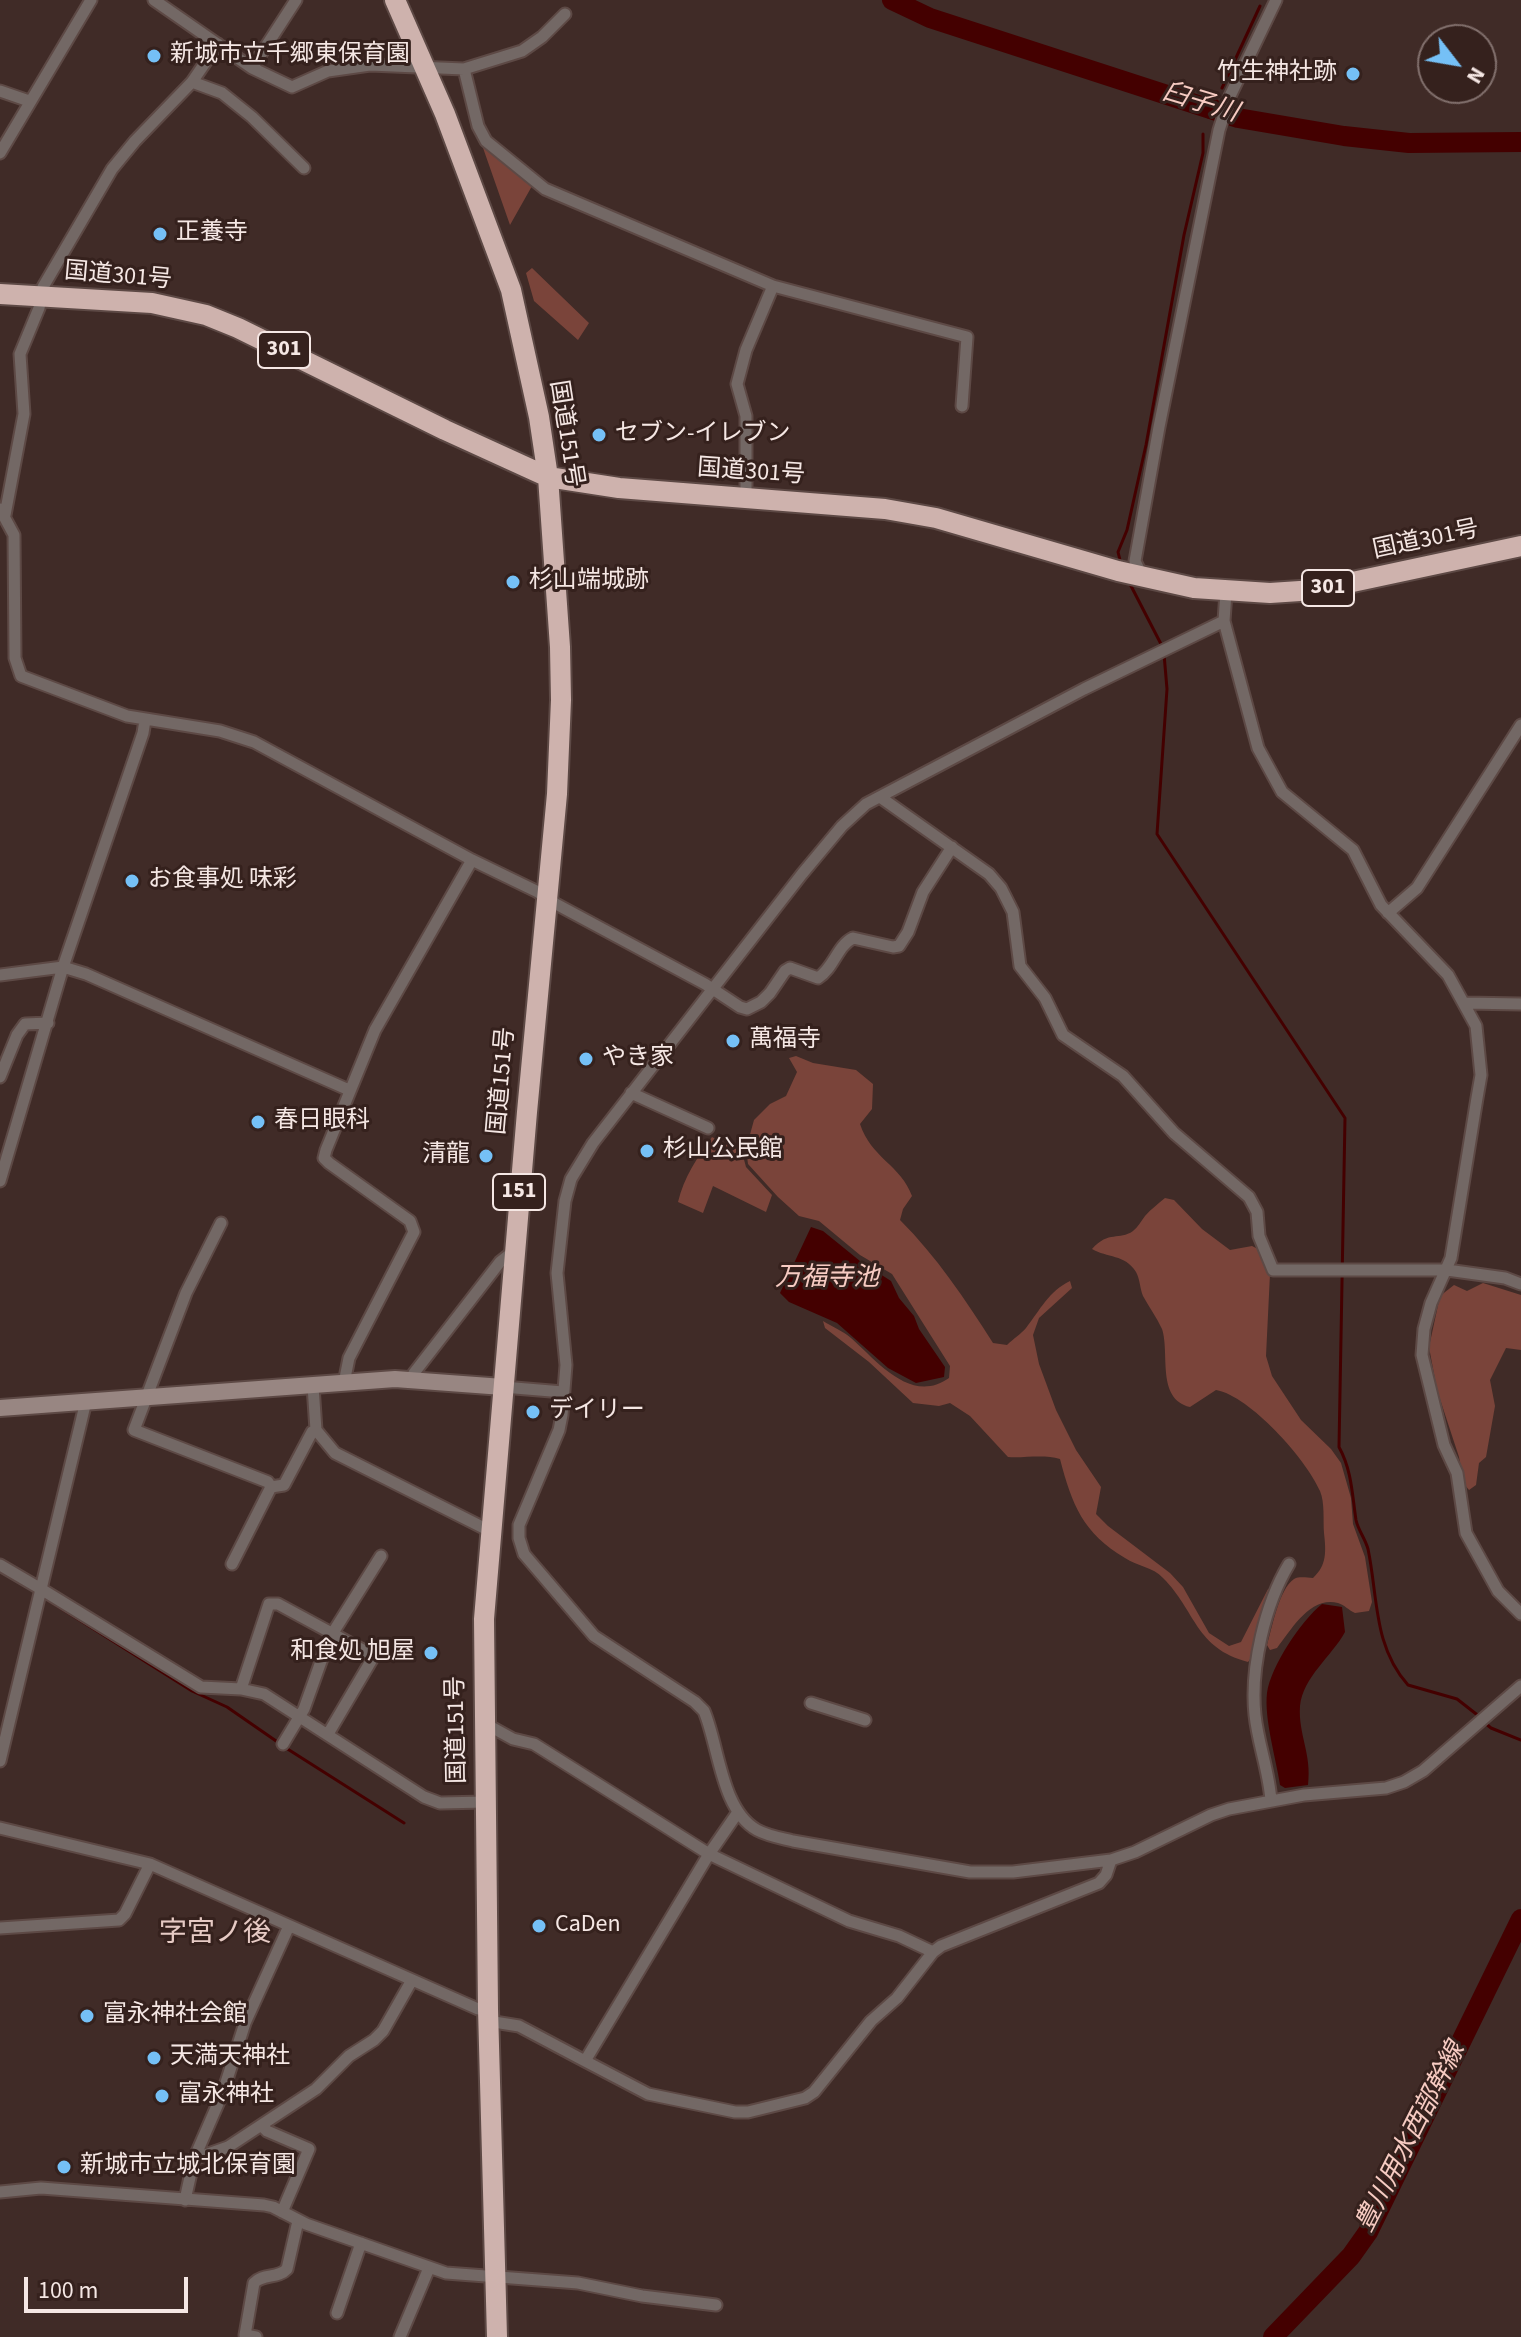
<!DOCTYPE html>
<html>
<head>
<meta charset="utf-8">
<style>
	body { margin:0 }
	#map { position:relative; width:1521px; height:2337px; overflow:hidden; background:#402b27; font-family:"Source Sans 3",sans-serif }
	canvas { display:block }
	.north { position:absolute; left:1417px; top:24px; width:80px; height:80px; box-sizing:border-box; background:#35211d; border:2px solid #82706d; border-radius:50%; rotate:121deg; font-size:22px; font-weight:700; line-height:32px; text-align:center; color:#f5e7e4 }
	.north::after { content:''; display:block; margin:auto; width:28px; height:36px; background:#75c0f6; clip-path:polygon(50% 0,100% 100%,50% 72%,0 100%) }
	.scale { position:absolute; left:24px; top:2277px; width:164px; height:36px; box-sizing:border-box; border:4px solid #f5e7e4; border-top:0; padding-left:10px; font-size:24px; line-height:28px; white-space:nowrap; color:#f5e7e4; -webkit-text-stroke:6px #35211d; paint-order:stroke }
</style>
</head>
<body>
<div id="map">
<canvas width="1521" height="2337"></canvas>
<div class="north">N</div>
<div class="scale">100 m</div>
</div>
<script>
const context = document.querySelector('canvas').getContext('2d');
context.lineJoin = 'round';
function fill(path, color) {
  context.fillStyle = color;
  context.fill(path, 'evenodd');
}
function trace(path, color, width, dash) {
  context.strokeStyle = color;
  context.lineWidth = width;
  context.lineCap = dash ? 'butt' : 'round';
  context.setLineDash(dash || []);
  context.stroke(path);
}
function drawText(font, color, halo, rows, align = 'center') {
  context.font = font + ' "Source Sans 3","Noto Sans JP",sans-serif';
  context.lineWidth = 6;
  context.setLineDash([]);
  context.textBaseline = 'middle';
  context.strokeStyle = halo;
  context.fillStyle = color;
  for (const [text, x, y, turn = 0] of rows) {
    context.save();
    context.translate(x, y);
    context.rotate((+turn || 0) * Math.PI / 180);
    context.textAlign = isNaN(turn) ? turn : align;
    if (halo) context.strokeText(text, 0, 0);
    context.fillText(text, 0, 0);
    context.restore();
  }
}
fill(new Path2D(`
	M482,145L532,186L510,225Z
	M532,268L589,323L578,340L534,301L526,273Z
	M796,1056L813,1063L856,1070L873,1084L872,1109L860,1124C871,1158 901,1165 912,1196L903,1209L900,1220C937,1257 965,1299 993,1343L1007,1345C1013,1339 1021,1334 1026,1328C1040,1310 1049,1291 1070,1281L1072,1288L1039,1318L1033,1335L1039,1364L1056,1410L1076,1450L1101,1487L1096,1514L1108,1526L1170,1573L1183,1587L1209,1633L1229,1646L1241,1642L1268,1589L1273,1588L1255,1653L1248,1662C1195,1648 1196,1611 1163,1578C1153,1567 1137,1566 1125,1558C1083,1533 1072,1505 1060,1459C1044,1454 1026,1458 1008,1457L970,1416L950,1403L939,1406L913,1403L869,1362L825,1328L823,1321C833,1327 843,1331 851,1338C877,1361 911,1405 949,1378L950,1366L892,1274L860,1255L819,1221L799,1216L778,1197L748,1164L746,1149L754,1120L770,1104L786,1096L797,1072L789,1058Z
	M712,1137L742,1152L746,1167L772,1195L766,1212L713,1186L703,1213L678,1202C684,1177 697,1158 712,1137Z
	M1165,1198L1174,1200L1202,1229L1230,1250L1252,1246L1260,1250L1270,1274L1266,1356L1272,1376L1301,1420L1331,1449L1341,1463L1351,1498L1353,1524L1365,1557L1372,1602L1369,1611L1355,1613C1348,1610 1345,1605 1338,1603C1310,1596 1292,1629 1277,1648L1270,1650L1267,1645C1272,1628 1279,1589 1294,1579C1300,1576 1307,1578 1313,1578C1327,1565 1326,1552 1324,1533C1323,1520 1325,1503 1320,1491C1306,1459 1250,1396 1216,1390L1190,1407C1156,1399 1170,1353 1162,1329C1157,1318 1149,1307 1143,1296C1140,1289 1140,1279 1136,1272C1125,1254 1107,1258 1092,1249C1109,1230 1119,1241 1133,1231C1138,1227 1141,1221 1145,1216C1151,1209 1158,1204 1165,1198Z
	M1483,1283L1521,1295V1350L1506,1348L1490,1380L1495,1406L1486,1457L1479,1463L1476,1485L1469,1490L1464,1484L1459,1457L1437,1390L1429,1347L1440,1296L1454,1285L1467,1291Z`), '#7a443a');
fill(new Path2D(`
	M811,1227L823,1231L860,1261L891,1281L899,1298L914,1316L919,1329L945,1367L944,1377L916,1383L888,1368L837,1323L789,1302L780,1293Z
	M1322,1604L1342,1607L1345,1632C1332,1656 1303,1677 1300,1706C1298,1734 1312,1754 1308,1785L1285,1788L1280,1785C1276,1758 1264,1719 1267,1693C1271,1666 1301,1621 1322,1604Z`), '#400');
trace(new Path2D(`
	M1222,88L1260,6
	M1208,117L1217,101
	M1121,564L1118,552L1127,530L1146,445L1184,235L1203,153V134
	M1129,582L1162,646
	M1164,654L1167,689L1157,834L1345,1118L1339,1447C1352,1471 1352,1494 1356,1520C1358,1530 1365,1538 1368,1549C1378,1596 1373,1646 1408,1685L1457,1699L1480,1717
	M24,1585L192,1691L227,1707L279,1743
	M1485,1723L1491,1728L1521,1740
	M286,1748L404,1823`), '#400', 3);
trace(new Path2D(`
	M892,0L930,18L1238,118L1344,136L1409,143L1521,142
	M1273,2337L1351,2256L1368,2232L1521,1919`), '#400', 20);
const street = new Path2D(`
	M154,0L252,68L292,87L328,71L370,65L464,69L522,51L542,37L565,14
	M252,68L296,0
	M464,69L478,126L486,141L545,189L773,286L967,337L962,406
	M192,82L222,93L252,117L304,168
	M0,91L29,101
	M0,153L91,0
	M746,499V416L737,384L746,350L773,286
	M0,509L14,535L15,658L21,676L127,716L220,731L254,742L472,860L536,891L556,904L705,984L740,1007L747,1009L761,1002L770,993L785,971L790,968L818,978C834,968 837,946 853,938L893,947L899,946L908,932L923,892L952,847
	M5,515L24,414L20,354L39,308L43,287L112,169L135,141L192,82L218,44
	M1142,576L1135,561L1159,427L1219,130L1230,96L1276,0
	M1226,592L1224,621L1258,748L1282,792L1353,850L1381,905L1448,975L1476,1026L1481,1075L1477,1098L1451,1258L1431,1303L1424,1329L1422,1355L1444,1445L1457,1473L1466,1533L1498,1591L1521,1614
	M1224,621L1084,689L866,804L842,826L802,874L593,1143L571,1179L565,1201L557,1273L566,1365L562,1415L559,1430L519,1525V1538L524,1554L594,1636L695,1702L704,1711C719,1746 721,1810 757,1830C768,1836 781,1838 793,1841L970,1872H1013L1111,1860L1135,1852L1211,1815L1229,1809L1304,1795L1386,1788L1404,1782L1423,1771L1521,1686
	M880,797L989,874L1001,888L1013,912L1020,966L1045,998L1063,1035L1123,1076L1174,1133L1249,1197L1257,1212L1259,1236L1273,1270H1447L1505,1278L1521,1284
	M1388,913L1417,888L1521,725
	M0,975L63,967L86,974L349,1090
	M1465,1003L1521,1004
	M0,1077L17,1035L25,1024L48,1023
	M631,1093L708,1128
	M0,1181L63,967L143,733L145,720
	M221,1223L186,1293L134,1430L268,1482L271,1487
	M412,1379L414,1373L500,1262L514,1251
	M344,1383L349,1358L414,1232L410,1221L329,1163L324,1158L326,1150L375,1030L472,860
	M313,1386L316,1430L335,1453L490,1531
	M503,1387L563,1392
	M232,1564L271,1487L284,1485L312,1432L316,1430
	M0,1565L41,1589L86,1401
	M241,1689L269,1604H278L374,1656L328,1734
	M811,1703L865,1720
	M484,1728H493L513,1739L534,1744L709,1854L849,1921L899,1936L933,1952
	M283,1744L304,1709L329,1639L381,1556
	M0,1761L41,1589L201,1687L241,1689L264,1694L424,1797L440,1803L485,1802
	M1271,1801C1269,1771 1258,1744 1255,1715C1250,1668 1265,1604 1289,1564
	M0,1828L150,1864L478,2009H488
	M0,1928L119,1920L125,1914L150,1864
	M488,2021L519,2026L585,2061L709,1854L738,1812
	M585,2061L648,2094L735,2112H748L805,2098L814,2092L871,2021L897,1998L933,1952L941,1946L1099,1883L1106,1875L1111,1860
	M262,2126L267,2131L309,2149L282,2212
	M194,2159L223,2092L245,2023L289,1926
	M0,2192L41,2188L264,2205L273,2207L306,2224L446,2273L578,2283L642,2296L716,2305
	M185,2200L194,2159L228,2147L316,2089L349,2056L374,2040L383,2031L412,1980
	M337,2313L361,2243
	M256,2337L245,2335L254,2283C263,2273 278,2279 287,2269L298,2221
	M400,2337L429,2268`);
const secondary = new Path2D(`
	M0,1408L395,1379L503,1387`);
const highway = new Path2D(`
	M395,0L445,114L511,290L539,417L548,477L560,647L561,700L557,794L527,1112L484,1619L488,2009L497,2337
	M0,294L152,303L206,315L238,328L445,430L548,477L619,488L885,509L936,518L1118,571L1194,588L1270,593L1315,590L1521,546`);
trace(street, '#5d4945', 15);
trace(secondary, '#5d4945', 20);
trace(highway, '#5d4945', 24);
trace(street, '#736865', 11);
trace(secondary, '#988682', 16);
trace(highway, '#ceb2ad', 20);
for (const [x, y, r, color] of [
	[154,56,8,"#75c0f6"],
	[1353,74,8,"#75c0f6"],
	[160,234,8,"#75c0f6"],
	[599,435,8,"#75c0f6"],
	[513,582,8,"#75c0f6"],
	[132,881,8,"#75c0f6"],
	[733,1041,8,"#75c0f6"],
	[586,1059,8,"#75c0f6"],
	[258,1122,8,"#75c0f6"],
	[647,1151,8,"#75c0f6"],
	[486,1156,8,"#75c0f6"],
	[533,1412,8,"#75c0f6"],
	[431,1653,8,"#75c0f6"],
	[539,1926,8,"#75c0f6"],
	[87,2016,8,"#75c0f6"],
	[154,2058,8,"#75c0f6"],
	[162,2096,8,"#75c0f6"],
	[64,2167,8,"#75c0f6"]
]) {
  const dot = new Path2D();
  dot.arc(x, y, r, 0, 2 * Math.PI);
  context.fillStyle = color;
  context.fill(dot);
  trace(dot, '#35211d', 3);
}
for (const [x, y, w] of [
	[284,350,52],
	[1328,588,52],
	[519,1192,52]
]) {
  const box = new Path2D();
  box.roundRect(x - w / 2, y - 18, w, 36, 6);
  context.fillStyle = '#35211d';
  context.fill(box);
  trace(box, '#f5e7e4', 2);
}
drawText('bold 22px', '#f5e7e4', null, [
	["301",284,350],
	["301",1328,588],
	["151",519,1192]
]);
drawText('24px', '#f5e7e4', '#35211d', [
	["新城市立千郷東保育園",170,56],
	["竹生神社跡",1337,74,"right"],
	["正養寺",176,234],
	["セブン-イレブン",615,435],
	["杉山端城跡",529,582],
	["お食事処 味彩",148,881],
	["萬福寺",749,1041],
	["やき家",602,1059],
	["春日眼科",274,1122],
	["杉山公民館",663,1151],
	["清龍",470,1156,"right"],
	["デイリー",549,1412],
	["和食処 旭屋",415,1653,"right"],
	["CaDen",555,1926],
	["富永神社会館",103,2016],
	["天満天神社",170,2058],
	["富永神社",178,2096],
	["新城市立城北保育園",80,2167]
], 'left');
drawText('24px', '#f5e7e4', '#35211d', [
	["国道301号",118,277,5],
	["国道151号",565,434,81],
	["国道301号",751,473,4],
	["国道301号",1426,541,-12],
	["国道151号",503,1081,-85],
	["国道151号",458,1730,-91]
]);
drawText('italic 26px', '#f7cbc2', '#35211d', [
	["臼子川",1200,104,17],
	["万福寺池",827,1279],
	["豊川用水西部幹線",1412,2138,-63]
]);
drawText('28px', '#e6cac4', '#35211d', [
	["字宮ノ後",215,1935]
]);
</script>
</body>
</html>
